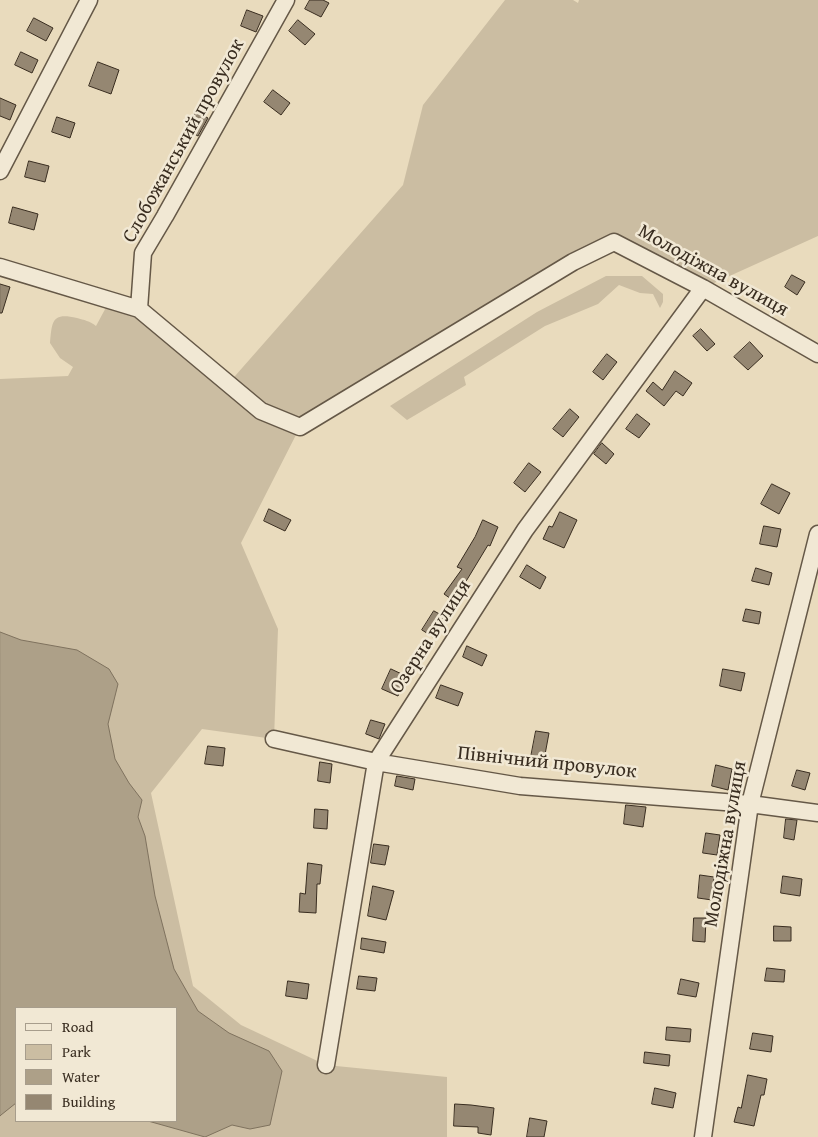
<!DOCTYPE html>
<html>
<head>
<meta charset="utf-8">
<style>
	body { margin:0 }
	#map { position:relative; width:818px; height:1137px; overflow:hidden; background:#e9dbbd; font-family:"Gentium Book Plus",serif }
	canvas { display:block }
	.legend { position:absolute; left:15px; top:1007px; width:162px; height:115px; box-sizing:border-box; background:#f1e8d4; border:1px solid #a79d8c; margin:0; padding:6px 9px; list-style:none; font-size:15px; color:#392d20 }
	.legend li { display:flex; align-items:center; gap:10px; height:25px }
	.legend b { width:25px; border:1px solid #a79d8c }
</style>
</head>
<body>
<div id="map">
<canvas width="818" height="1137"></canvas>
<ul class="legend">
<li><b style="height:6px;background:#f1e8d4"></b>Road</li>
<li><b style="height:14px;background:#cbbda2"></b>Park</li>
<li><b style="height:14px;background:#ada088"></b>Water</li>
<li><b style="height:14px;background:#958772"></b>Building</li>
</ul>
</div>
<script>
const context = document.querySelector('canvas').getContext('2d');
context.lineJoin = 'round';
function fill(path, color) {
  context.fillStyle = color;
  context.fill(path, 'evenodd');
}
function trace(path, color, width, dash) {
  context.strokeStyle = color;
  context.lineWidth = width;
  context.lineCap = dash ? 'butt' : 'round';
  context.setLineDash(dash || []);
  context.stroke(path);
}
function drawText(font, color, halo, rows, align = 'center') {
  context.font = font + ' "Gentium Book Plus",serif';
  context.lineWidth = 5;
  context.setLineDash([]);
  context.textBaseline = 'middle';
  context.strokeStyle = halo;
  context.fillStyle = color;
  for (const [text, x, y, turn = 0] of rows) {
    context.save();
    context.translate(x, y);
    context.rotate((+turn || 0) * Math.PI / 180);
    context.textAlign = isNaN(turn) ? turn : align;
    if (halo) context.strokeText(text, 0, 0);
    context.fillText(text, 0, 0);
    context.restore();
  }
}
fill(new Path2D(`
	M505,0H573L578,3L579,0H818V236L703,288L614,242L300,427L241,543L278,629L274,739L202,729L151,793L193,986L241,1025L326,1065L447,1077V1137H0V379L68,376L73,367L60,358L50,343C52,321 52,312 77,318C84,320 90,321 96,326L110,300L139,309L228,384L403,185L423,105ZM16,1008H176V1121H16Z
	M606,276H642L663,294V302L660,308L653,294L640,293L619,285L598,304L545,326L464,377L466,385L407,420L390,406L537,312Z`), '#cbbda2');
const water = new Path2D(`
	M0,632L21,640L77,650L109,669L118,684L108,724L115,759L129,783L142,800L138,817L145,836L155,896L174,969L198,1011L229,1033L269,1051L282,1071L270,1125L250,1129L232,1125L205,1137L148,1121H176V1008H16V1103L1,1115L0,1116Z`);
fill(water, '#ada088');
trace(water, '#7f725e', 1);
const building = new Path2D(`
	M310,0H323L329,3L321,17L305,9Z
	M247,10L263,16L256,32L241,26Z
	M34,18L53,28L46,41L27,31Z
	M298,20L315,34L305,45L289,31Z
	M21,52L38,60L32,73L15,65Z
	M98,62L119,70L111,94L89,86Z
	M273,90L290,103L281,115L264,102Z
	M0,98L16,105L10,120L0,116Z
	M196,112L208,118L198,136L187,130Z
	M57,117L75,123L70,138L52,132Z
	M29,161L49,166L45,182L25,177Z
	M13,207L38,214L34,230L9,223Z
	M792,275L805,282L797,295L785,287Z
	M0,284L10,287L2,313H0Z
	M701,329L715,344L707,351L693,336Z
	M750,342L763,356L748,370L734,357Z
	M607,354L617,362L603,380L593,372Z
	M675,371L692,383L683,396L676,391L664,406L646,391L653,382L662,390Z
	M570,409L579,417L563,437L553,429Z
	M637,414L650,424L639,438L626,429Z
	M602,443L614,454L606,464L594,454Z
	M529,463L541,472L525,492L514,483Z
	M772,484L790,493L779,514L761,504Z
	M269,509L291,520L285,531L264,521Z
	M560,512L577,520L564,548L543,539L549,526L552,527Z
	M483,520L498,527L490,546L488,545L465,583L466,584L454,601L444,594L462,569L457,567L475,537Z
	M764,526L781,529L777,547L760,544Z
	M527,565L546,577L540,589L520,577Z
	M756,568L772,573L769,585L752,581Z
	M746,609L761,612L759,624L743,621Z
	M434,611L445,617L433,637L422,630Z
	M467,646L487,655L482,666L463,657Z
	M391,669L406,676L398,696L382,689Z
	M723,669L745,673L741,691L720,686Z
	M441,685L463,693L458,706L436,698Z
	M371,720L385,724L379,739L366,734Z
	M536,731L549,733L544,760L531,757Z
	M208,746L225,748L223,766L205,764Z
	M320,762L332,764L330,783L318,781Z
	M716,765L732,769L728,790L712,786Z
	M797,770L810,773L805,790L792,786Z
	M397,776L415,779L413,790L395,786Z
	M626,805L646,807L643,827L624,824Z
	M315,809L328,810L327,829L314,828Z
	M786,819L797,820L794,840L784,838Z
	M706,833L720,835L717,855L703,853Z
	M374,844L389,846L385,865L371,863Z
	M308,863L322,865L320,884H317L316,913L299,912L300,893L305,894Z
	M700,875L714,877L712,900L698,898Z
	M783,876L802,879L800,896L781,893Z
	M373,886L394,891L386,920L368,916Z
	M694,918H706L705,942L693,941Z
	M774,926L791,927V941H774Z
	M362,938L386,942L384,953L361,949Z
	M767,968L785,970L784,982L765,981Z
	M359,976L377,978L375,991L357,989Z
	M681,979L699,983L696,997L678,994Z
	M288,981L309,984L307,999L286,996Z
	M667,1027L691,1029L690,1042L666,1040Z
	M753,1033L773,1036L771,1052L750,1049Z
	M645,1052L670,1055L669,1066L644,1063Z
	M748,1075L767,1079L764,1095H761L754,1126L734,1122L738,1107L741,1108Z
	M655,1088L676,1093L673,1108L652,1104Z
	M455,1104L471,1105L494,1108L491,1135L478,1133V1127L454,1126Z
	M530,1118L547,1121L544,1137H527Z`);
fill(building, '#958772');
trace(building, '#392d20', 1);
const minor = new Path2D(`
	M0,171L89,0
	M0,267L139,309L261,411L300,427L573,262L614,242L703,288L818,354
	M139,309L143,253L165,216L286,0
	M274,739L376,762L520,786L750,804L818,813
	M326,1065L376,762L525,530L703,288
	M703,1137L750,804L818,534`);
trace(minor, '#655847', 19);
trace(minor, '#f1e8d4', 16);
drawText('20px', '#392d20', '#f1e8d4', [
	["Слобожанський провулок",184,141,-61],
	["Молодіжна вулиця",713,271,29],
	["Озерна вулиця",431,637,-57],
	["Північний провулок",547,763,6],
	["Молодіжна вулиця",726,844,-80]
]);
</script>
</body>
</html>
